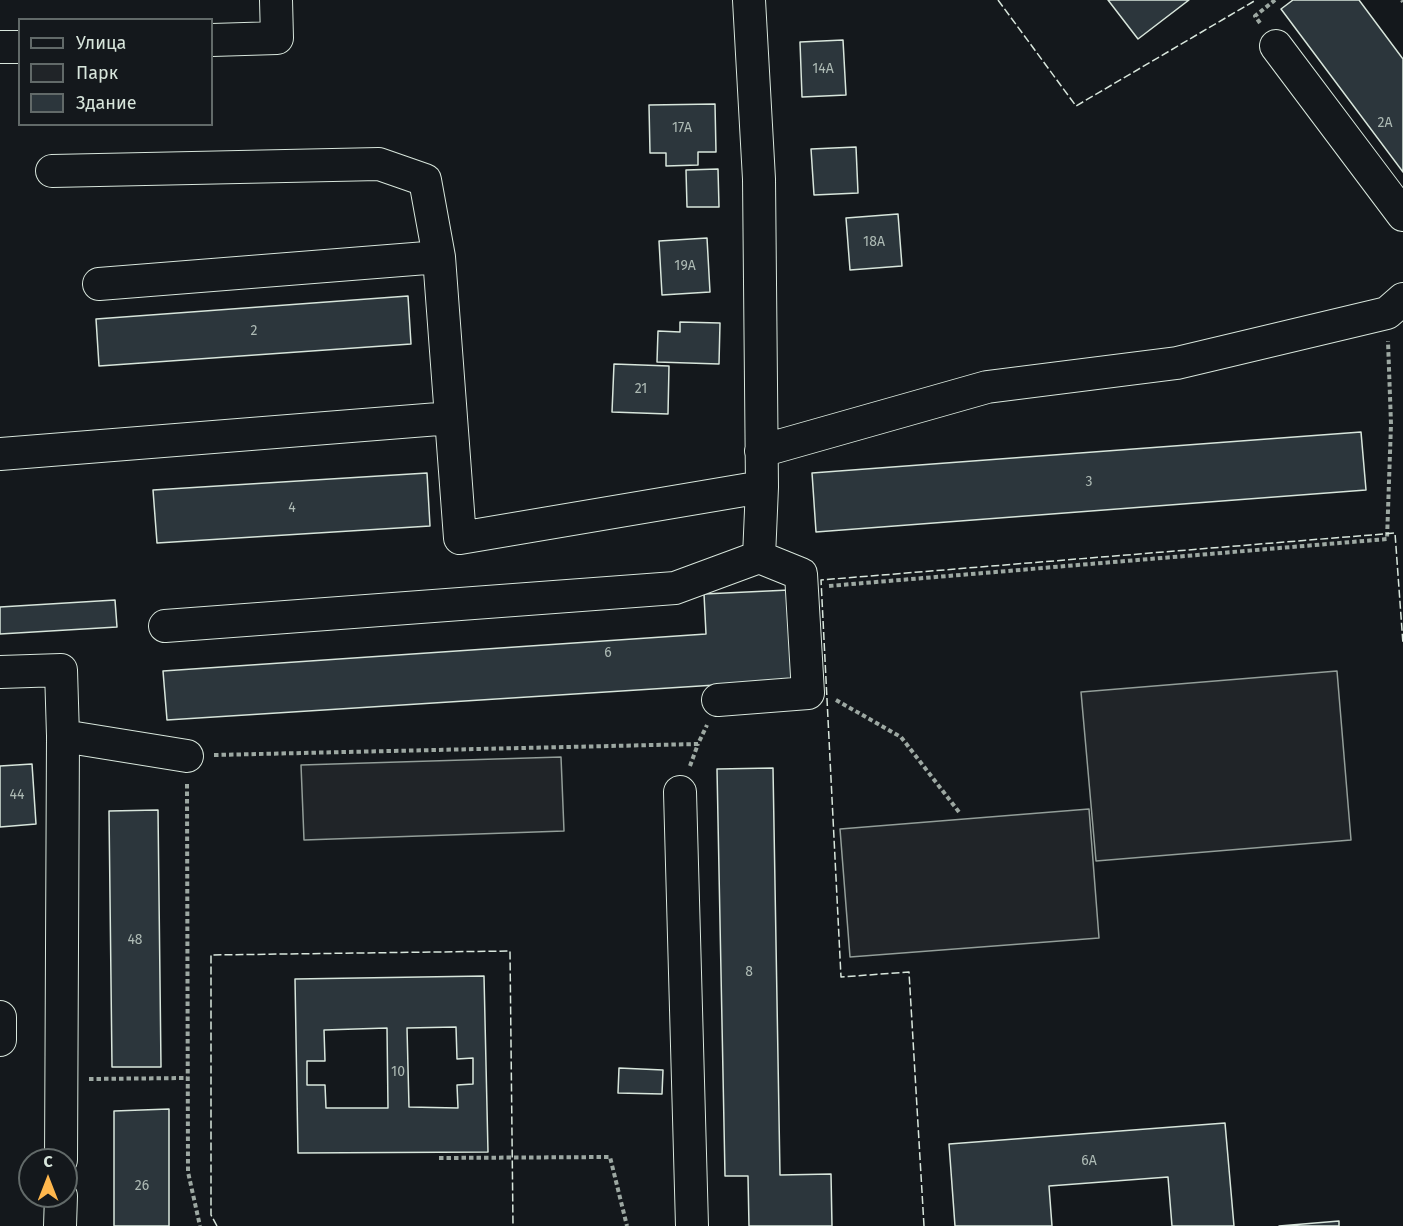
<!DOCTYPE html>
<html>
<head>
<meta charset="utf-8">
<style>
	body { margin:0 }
	#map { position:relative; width:1403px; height:1226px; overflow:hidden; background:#14181c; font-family:"Fira Sans",sans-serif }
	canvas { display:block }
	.legend { position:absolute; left:18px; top:18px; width:195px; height:108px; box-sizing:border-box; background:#14181c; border:2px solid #626a69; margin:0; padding:8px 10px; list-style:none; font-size:18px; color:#d8e6dc }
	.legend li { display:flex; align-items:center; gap:12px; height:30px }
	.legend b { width:30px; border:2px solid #626a69 }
	.north { position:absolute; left:18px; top:1148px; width:60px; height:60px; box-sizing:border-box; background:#14181c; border:2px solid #626a69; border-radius:50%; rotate:0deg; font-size:16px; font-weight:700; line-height:24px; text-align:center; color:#d8e6dc }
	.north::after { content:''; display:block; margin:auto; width:21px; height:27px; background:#ffb74d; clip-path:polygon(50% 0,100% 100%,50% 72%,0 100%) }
</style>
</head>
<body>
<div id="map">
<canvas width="1403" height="1226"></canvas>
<ul class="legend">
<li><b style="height:8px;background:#14181c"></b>Улица</li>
<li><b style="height:16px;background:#202428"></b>Парк</li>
<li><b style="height:16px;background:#2c363c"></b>Здание</li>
</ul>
<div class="north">С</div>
</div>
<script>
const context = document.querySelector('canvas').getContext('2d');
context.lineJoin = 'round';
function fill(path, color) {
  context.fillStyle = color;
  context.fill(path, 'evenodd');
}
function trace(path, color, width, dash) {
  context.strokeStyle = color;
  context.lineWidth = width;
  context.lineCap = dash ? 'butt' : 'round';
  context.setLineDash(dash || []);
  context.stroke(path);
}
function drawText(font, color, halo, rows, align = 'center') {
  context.font = font + ' "Fira Sans",sans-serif';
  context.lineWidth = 4.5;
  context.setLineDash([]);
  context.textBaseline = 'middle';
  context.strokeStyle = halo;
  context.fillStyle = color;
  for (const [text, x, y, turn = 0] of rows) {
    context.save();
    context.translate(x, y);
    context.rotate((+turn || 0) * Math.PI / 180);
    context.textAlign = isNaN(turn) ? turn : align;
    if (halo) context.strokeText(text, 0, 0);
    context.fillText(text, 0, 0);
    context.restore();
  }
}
const green = new Path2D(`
	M1337,671L1351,840L1096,861L1081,692Z
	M561,757L564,831L304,840L301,765Z
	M1089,809L1099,938L850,957L840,829Z`);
fill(green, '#202428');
trace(green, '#939e99', 1.5);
const building = new Path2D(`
	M1108,0H1189L1138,39Z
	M1293,0H1359L1403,59V172L1281,9Z
	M843,40L846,95L802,97L800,42Z
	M715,104L716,152H698V165L666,166V153H650L649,105Z
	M856,147L858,193L814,195L811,149Z
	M718,169L719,207H687L686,170Z
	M898,214L902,266L850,270L846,218Z
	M707,238L710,292L662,295L659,241Z
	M408,296L411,344L99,366L96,319Z
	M680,322L720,323L719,364L657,362L658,331L680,332Z
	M614,364L669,366L668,414L612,412Z
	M1361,432L1366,490L816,532L812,473Z
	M427,473L430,526L157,543L153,490Z
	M789,590L794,680L167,720L163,671L706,634L704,594Z
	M115,600L117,627L0,634V607Z
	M32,764L36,824L0,827V766Z
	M773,768L780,1175L831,1174L832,1226H749L748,1176H725L717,769Z
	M158,810L161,1067H112L109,811Z
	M484,976L488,1152L298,1153L295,979ZM456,1027L457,1059L473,1058V1084L457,1085L458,1108L409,1107L407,1028ZM387,1028L388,1108H326L325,1085H307V1061H325L324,1030Z
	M619,1068L663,1070L662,1094L618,1093Z
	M169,1109V1226H114V1111Z
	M1225,1123L1234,1226H1172L1168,1177L1049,1186L1052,1226H955L949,1144Z
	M1339,1221V1226H1279Z`);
fill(building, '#2c363c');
trace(building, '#d8e6dc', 1.5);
const minor = new Path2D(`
	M212,40L277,38L276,0
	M1276,46L1403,215
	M0,47H20
	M52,171L379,164L425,180L439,257L460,538L762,487L759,179L749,0
	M99,284L439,257
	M761,451L987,387L1177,363L1387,313L1403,299
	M0,454L451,418
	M165,626L675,588L759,557L762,487
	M0,672L61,670L63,736L187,756
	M718,700L808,693L801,574L759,557
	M680,792L692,1226
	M0,1017V1040
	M61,1160L63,736
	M60,1226L61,1196`);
trace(minor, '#d8e6dc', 34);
trace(new Path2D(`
	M1402,0L1403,2
	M1260,23L1255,16L1275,0
	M829,586L1387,539L1391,424L1388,341
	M836,700L901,737L959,812
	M214,755L698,744L707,725
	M690,766L698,744
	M187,784L188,1172L200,1226
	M89,1079L187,1078
	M439,1158L610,1157L627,1226`), '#9da8a2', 4, [4.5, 3]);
trace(minor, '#14181c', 32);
trace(new Path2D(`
	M998,0L1076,106L1256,0
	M217,1226L211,1215V955L510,951L513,1226
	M924,1226L909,972L841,977L821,580L1395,533L1403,644`), '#d8e6dc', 1.5, [8, 3]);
drawText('14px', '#adbab4', null, [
	["14А",823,69],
	["2А",1385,123],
	["17А",682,128],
	["18А",874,242],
	["19А",685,266],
	["2",254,331],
	["21",641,389],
	["3",1089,482],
	["4",292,508],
	["6",608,653],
	["44",17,795],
	["48",135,940],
	["8",749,972],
	["10",398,1072],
	["6А",1089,1161],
	["26",142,1186]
]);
</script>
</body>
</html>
